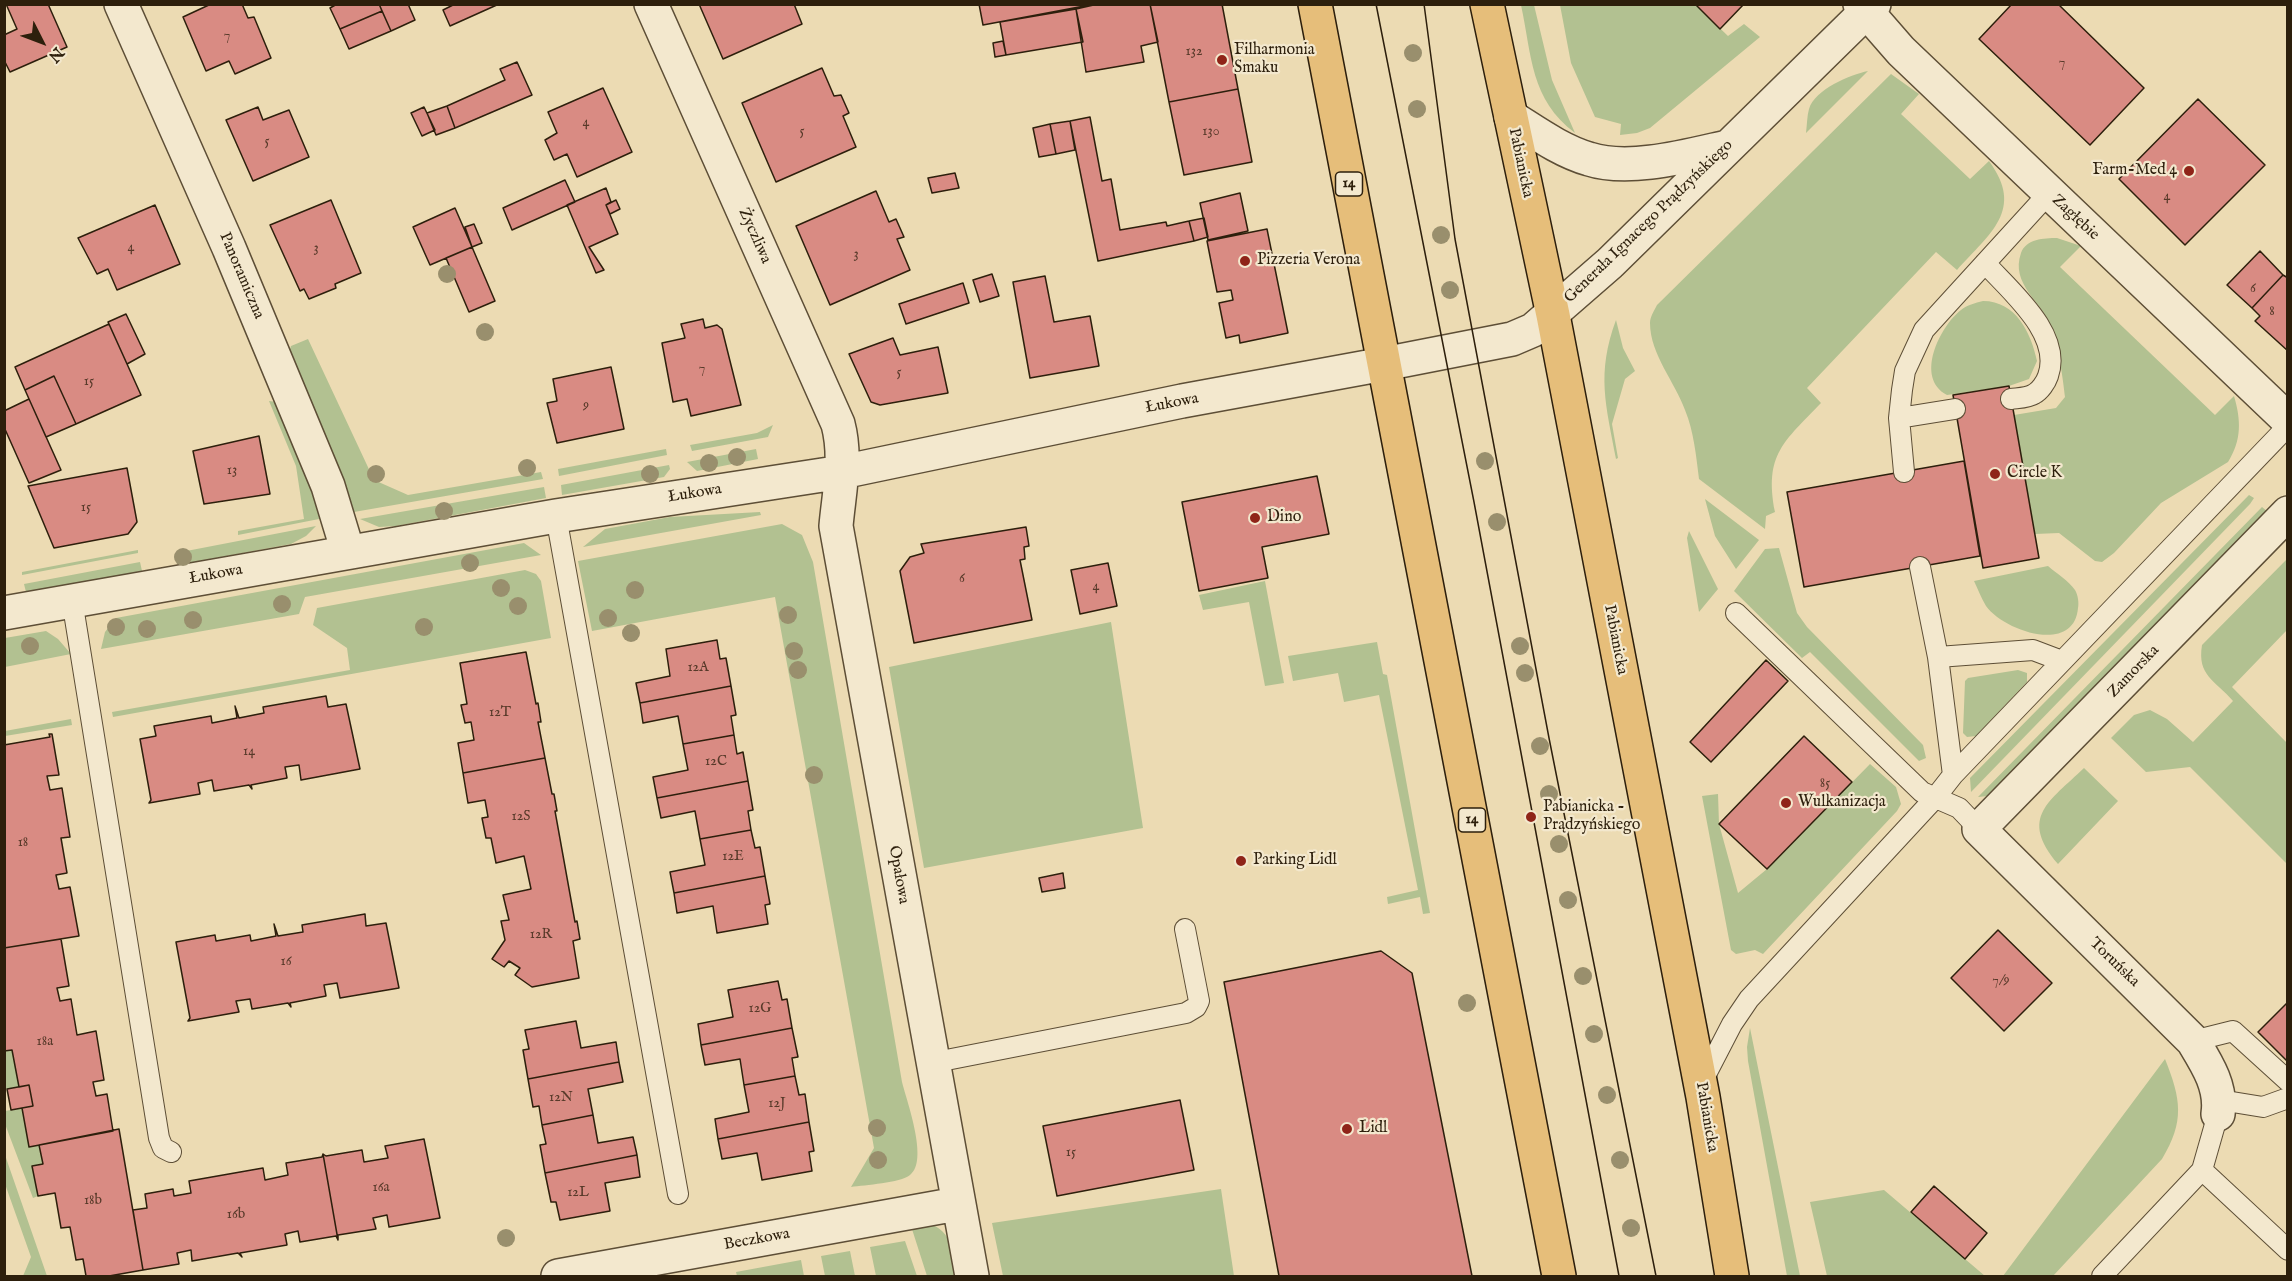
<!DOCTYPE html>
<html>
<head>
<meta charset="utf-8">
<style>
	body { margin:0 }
	#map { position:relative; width:2292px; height:1281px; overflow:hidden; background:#ecdbb3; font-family:"IM FELL English",serif }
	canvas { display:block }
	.frame { position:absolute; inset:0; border:6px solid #2d1f0c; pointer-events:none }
	.north { position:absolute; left:12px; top:12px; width:60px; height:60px; -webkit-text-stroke:4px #f3e8ce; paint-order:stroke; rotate:132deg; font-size:16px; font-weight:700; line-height:24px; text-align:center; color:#2d1f0c }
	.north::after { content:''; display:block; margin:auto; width:21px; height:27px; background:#2d1f0c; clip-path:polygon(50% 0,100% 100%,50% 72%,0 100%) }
</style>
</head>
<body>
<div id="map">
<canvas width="2292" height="1281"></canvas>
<div class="frame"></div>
<div class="north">N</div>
</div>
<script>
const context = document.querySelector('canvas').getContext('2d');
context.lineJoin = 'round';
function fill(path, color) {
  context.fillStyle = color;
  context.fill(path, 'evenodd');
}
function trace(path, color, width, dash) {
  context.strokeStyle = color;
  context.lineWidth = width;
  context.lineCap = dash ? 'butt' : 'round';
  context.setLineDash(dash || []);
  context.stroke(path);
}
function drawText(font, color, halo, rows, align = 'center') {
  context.font = font + ' "IM FELL English",serif';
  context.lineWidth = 4.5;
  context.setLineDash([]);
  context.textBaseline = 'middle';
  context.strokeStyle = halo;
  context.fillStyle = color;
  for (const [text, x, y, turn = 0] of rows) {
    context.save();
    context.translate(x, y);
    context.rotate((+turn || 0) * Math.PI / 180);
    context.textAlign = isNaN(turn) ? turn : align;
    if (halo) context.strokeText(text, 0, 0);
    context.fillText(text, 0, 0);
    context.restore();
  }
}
fill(new Path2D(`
	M1521,5H1534L1552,80L1575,133C1530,99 1532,56 1521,5Z
	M1560,5H1696L1728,36L1744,24L1760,37L1650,128L1637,133L1620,135L1621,124L1595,117L1571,63Z
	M1868,71L1806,133C1807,125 1807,116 1809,109C1815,89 1850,75 1868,71Z
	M1891,74L1919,94L1901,114L1970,179L1989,161C2025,210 1990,233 1957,270L1936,252L1807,388L1821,403C1784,442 1764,454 1775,512L1766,516L1765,529L1699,479C1696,456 1694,432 1685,410C1675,382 1650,354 1650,323C1650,317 1654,311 1657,305Z
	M2057,238L2081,246L2060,267L2215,415L2234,396C2241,420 2242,440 2228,462L2161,503L2114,553L2102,562L2095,561L2059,533L2035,534L2014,415L2056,408L2065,397C2063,378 2058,345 2052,328C2042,302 2010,284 2021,253C2026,239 2044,238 2057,238Z
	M1983,301C2016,301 2031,333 2037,361L2029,379L2009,386L1947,395C1914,378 1940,326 1961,310C1967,305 1975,303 1983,301Z
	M1616,320L1623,348L1635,371L1625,379L1612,424L1618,458L1616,459C1606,405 1596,374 1616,320Z
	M308,339L374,480L408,495L541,472L543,479L354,512L286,361L291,346Z
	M269,401L277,402L318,499L319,519L238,535V531L304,519L296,466Z
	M773,425L768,437L692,451L690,445L757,433Z
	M666,449L667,455L559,476L558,469Z
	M756,449L758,459L697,471L687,462Z
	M669,465L670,469L664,477L562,495L561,485Z
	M544,487L546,498L396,526L379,527L360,519Z
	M2249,495L2254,498L2250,504L1971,792L1970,778Z
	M1705,499L1759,540L1736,569L1715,536Z
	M2262,507L2268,512L1988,796L1978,797Z
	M760,512L761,515L583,547L605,529L670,517Z
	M782,524L802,535L813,562L902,1082C907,1102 929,1161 910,1175C900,1183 865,1185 851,1187L874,1148L775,597L592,631L578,561Z
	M316,526L306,536L291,544L178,565L176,553Z
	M1689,531L1718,589L1699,612L1687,538Z
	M524,543L541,555L305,597L299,614L101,649L105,632L116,618Z
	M1779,548L1797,613L1807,627L1923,745L1926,758L1919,761L1810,652L1802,658L1734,591L1765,549Z
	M138,550V553L22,575V572Z
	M2287,559V630L2232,687L2287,743V864L2190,767L2146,772L2111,738L2134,715L2150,710L2167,719L2193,742L2233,701C2215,680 2197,676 2202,645Z
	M140,562L142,571L26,592L24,584Z
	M2048,566C2056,573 2069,581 2075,590C2078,595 2079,603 2078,608C2074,655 2004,631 1986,606C1981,598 1978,589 1974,581Z
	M525,570L536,574L541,581L551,638L113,717L112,712L350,670L347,648L313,625L317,608Z
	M1265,581L1284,683L1265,686L1249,602L1203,610L1199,595Z
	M1111,622L1143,828L924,868L889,667Z
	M46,631L58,639L71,654L5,667V638Z
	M1377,642L1383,674L1387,675L1430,913L1423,914L1420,897L1388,904L1387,897L1418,890L1379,695L1344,702L1338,673L1293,681L1288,656Z
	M2018,670L2027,673V682L1976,736L1967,737L1963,733L1965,681L1968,678Z
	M71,719L72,725L5,736V731Z
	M1870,764L1896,787L1901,804L1897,811L1763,954L1755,950L1736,954L1731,950L1702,796L1718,794L1719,824L1738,893L1767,869Z
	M2084,768L2118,801L2058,864C2018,817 2050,801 2084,768Z
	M1750,1028L1800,1276H1787L1748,1061L1747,1047Z
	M12,1050L19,1087L5,1089V1051Z
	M2165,1059C2181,1099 2185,1121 2162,1159L2053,1276H2003Z
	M22,1108L29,1147L39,1145L43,1164L33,1166L38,1196L33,1198L5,1124V1111Z
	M5,1155L47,1276H23L31,1257L5,1184Z
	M1221,1189L1234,1276H1003L992,1223Z
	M1884,1190L1985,1276H1827L1810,1202Z
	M928,1224C953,1229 953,1256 958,1276H927L911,1226Z
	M905,1241L917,1276H876L870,1247Z
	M850,1251L855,1276H825L821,1256Z
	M801,1260L804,1276H737L736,1272Z`), '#b2c191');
const building = new Path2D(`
	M6,4H48L67,47L10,72L4,60V35L17,29Z
	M211,4H242L248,18L254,17L271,58L235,74L229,61L206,71L183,17Z
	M337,4H379L382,11L340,29L330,8Z
	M379,4H408L415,20L391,31Z
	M455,4H499L450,26L443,10Z
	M699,4H794L802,24L723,59Z
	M979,4H1095L983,25Z
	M1098,4H1150L1158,42L1141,46L1144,62L1086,72L1076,9Z
	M1150,4H1222L1238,89L1169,102Z
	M1695,4H1744L1720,29Z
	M2012,4H2058L2144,88L2090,145L1979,39Z
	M1076,9L1083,42L1006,55L1000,22Z
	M382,11L391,31L349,49L340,29Z
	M1003,41L1006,55L995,57L993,43Z
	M517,62L532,95L455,128L447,106L505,80L500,69Z
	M822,68L834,96L841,95L849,113L843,116L856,147L776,182L742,103Z
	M603,88L632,152L577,177L567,154L554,160L545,140L557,133L548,112Z
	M1238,89L1252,162L1184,175L1169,102Z
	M2198,99L2265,165L2185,245L2119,179Z
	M447,106L455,128L436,135L427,113Z
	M258,107L263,120L289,110L309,157L253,181L226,120Z
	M424,107L435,130L422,136L411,113Z
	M1090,117L1102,181L1111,179L1120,230L1166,222L1167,226L1189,221L1194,241L1098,261L1070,121Z
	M1070,121L1075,150L1056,154L1050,124Z
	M1050,124L1056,154L1039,157L1033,128Z
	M955,173L959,188L932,193L928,178Z
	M565,180L575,202L512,230L503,208Z
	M606,188L611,202L606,205L618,234L589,247L604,270L596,273L567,205Z
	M876,191L889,222L896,219L904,237L897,239L910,270L830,305L796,226Z
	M1240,193L1248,231L1208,240L1200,203Z
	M331,200L361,273L335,284L336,288L309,299L304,289L300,291L270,225Z
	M616,200L620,209L610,214L606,205Z
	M155,205L180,264L117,290L108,269L97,274L78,238Z
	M455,208L472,247L430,265L413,227Z
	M1204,218L1208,237L1194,241L1189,221Z
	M474,224L482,243L472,247L465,227Z
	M1267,229L1288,333L1240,343L1239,335L1226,338L1219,303L1233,300L1231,290L1217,292L1207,241Z
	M472,247L495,301L469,312L446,258Z
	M2260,251L2283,275L2252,308L2227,285Z
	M992,274L999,296L980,302L973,280Z
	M2283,275L2288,278V351L2255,321L2260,316L2252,308Z
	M1045,276L1054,322L1090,316L1099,366L1030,378L1013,282Z
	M963,283L969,303L906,324L899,304Z
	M126,314L145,354L127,364L108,322Z
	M703,319L705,328L717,325L722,329L741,405L691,416L687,399L673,402L662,343L685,338L681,324Z
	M109,324L141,395L76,424L54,376L25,390L15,367Z
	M893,338L900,355L938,347L948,393L880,405L871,402L849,354Z
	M611,367L624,429L557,443L547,403L557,401L553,379Z
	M54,376L76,424L46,437L25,390Z
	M2009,386L2039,558L1983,568L1953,395Z
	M29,399L61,470L29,483L4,427V411Z
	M259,436L270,494L204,504L193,451Z
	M1964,461L1980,556L1804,587L1787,492Z
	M127,468L137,522L128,534L54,548L28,486Z
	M1317,476L1329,534L1262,547L1268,578L1199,591L1182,502Z
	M1026,527L1029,546L1024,547L1025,559L1020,560L1032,620L914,643L900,571L910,557L924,553L921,544Z
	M1108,563L1117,606L1080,614L1071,570Z
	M717,640L720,659L726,658L731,686L640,703L636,683L670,676L666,649Z
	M526,652L536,704L538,703L541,722H538L545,758L463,773L458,743L474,740L471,722L465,723L461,705L467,704L460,663Z
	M1766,660L1788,681L1711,762L1690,742Z
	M731,686L736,715L731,716L734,735L683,744L678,716L643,723L640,703Z
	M326,696L328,707L346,704L360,769L301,780L299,765L285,767L287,778L251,785L252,789L249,785L214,791L212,780L198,783L200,794L149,803L151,800L140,739L156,736L154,726L211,716L212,723L237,718L235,706L239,718L264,713L263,707Z
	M49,734H52L59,775L47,776L50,790L62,788L70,837L61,838L67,873L56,875L59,889L70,887L79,936L4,948V745L50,737Z
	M734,735L737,754L743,752L748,781L657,798L653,777L688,770L683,744Z
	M1804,736L1852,782L1767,869L1719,824Z
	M545,758L552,794H554L557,811H555L575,922L577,921L580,939L573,941L579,978L532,987L515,975L520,968L509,961L504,967L492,959L505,940L501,921L509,920L503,895L531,889L524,856L496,863L491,838H486L482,818L488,817L485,800L468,803L463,773Z
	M748,781L753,810L748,811L751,830L700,839L695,811L661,818L657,798Z
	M751,830L755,848L760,847L765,876L674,893L670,872L705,865L700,839Z
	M1063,873L1065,888L1042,892L1039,878Z
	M765,876L770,904L765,905L768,924L717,933L713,906L677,913L674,893Z
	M365,914L366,926L386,923L399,988L340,998L337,983L324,985L326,996L290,1003L291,1007L288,1003L252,1009L250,999L236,1001L239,1012L188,1021L190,1018L176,942L215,935L216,941L250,935L251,941L276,936L274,924L278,936L303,932L302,925Z
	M1998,930L2052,983L2004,1031L1951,978Z
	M61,939L69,986L57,988L60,1001L71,999L77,1035L96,1031L104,1080L93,1082L96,1096L107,1094L113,1131L29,1147L22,1108L33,1106L29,1085L19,1087L12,1050L4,1051V948Z
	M1381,951L1412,973L1472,1276H1279L1224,982Z
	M778,981L782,1000L787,999L792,1028L701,1045L698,1024L733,1017L728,990Z
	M2288,1002V1062L2258,1032Z
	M576,1021L581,1048L616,1042L619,1062L528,1079L523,1050L529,1049L525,1030Z
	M792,1028L798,1057L792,1058L795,1076L744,1085L740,1059L705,1065L701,1045Z
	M619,1062L623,1082L588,1089L593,1115L542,1125L539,1106L533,1107L528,1079Z
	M795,1076L799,1095L805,1094L809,1122L718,1139L715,1119L749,1112L744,1085Z
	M29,1085L33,1106L11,1110L7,1089Z
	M1180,1100L1194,1170L1057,1196L1043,1126Z
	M593,1115L598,1143L633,1137L637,1155L545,1173L540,1145L546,1144L542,1125Z
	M809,1122L814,1151L809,1152L812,1171L762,1180L757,1153L722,1159L718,1139Z
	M119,1129L143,1270L109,1276H86L83,1259L76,1260L70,1227L61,1228L55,1193L38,1196L32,1166L43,1164L39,1145Z
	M424,1139L440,1218L389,1227L387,1215L373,1218L376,1229L338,1235V1240L323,1154L326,1156L362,1150L364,1162L388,1158L385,1146Z
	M323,1154L338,1240L336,1236L300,1242L298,1231L285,1234L287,1245L240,1253L242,1257L238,1253L192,1261L191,1250L177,1253L179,1264L143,1270L133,1210L147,1208L145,1194L173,1189L174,1196L191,1193L189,1181L263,1168L265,1180L288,1175L286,1163L322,1157Z
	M637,1155L640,1177L605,1183L610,1211L560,1220L556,1202H551L545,1173Z
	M1934,1186L1987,1233L1965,1259L1911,1212Z`);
fill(building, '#d98b83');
trace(building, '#2d1f0c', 1.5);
const service = new Path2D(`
	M1985,263C2010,291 2063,334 2048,376C2046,382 2040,391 2034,394C2028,398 2018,398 2011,399
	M1899,418L1955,409
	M1904,472L1899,418L1902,390L1905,371L1924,330L2049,193
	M556,516L678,1194
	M1920,567L1938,657L1953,775
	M72,600L159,1138L163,1148L171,1152
	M1736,613L1922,792L1959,808L1979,829
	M1938,657L2033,650L2062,661
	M2193,1041L2233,1031L2288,1081
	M931,1063L1186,1013L1196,1007L1199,1001L1185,929
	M1702,1082L1732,1024L1749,999L1935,798L1953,775L2288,426
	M2220,1100L2263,1107L2288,1098
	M2218,1114L2202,1170L2288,1250
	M2102,1276L2202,1170`);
const minor = new Path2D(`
	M121,4L229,248L328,486L348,552
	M651,4L838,424C847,458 839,492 836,526L972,1276
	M1860,4L1901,51L2288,420
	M4,613L556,516L842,472L1182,401L1384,364
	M2218,1114C2222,1087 2207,1064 2193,1041L1979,829L2288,513
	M558,1276L957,1204`);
const tertiary = new Path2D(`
	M1511,117C1535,132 1561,151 1589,159C1629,172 1687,156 1727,147
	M1384,364L1512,339L1533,330L1610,263L1874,4`);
const primary = new Path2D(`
	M1315,4L1559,1276
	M1487,4L1553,315L1703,1097L1732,1276`);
trace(service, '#5d4e36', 22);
trace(minor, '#5d4e36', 36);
trace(tertiary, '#5d4e36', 36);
trace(primary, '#2d1f0c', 36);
trace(service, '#f3e8ce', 20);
trace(minor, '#f3e8ce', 33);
trace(tertiary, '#f3e8ce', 33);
trace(primary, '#e6be7a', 33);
trace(new Path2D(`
	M1376,4L1474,502L1619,1276
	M1424,4L1455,239L1549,738L1656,1276`), '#2d1f0c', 1.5);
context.fillStyle = '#998f6d';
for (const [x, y] of [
	[1413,53],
	[1417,109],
	[1441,235],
	[447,274],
	[1450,290],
	[485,332],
	[737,457],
	[1485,461],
	[709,463],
	[527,468],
	[376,474],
	[650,474],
	[444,511],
	[1497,522],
	[183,557],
	[470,563],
	[501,588],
	[635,590],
	[282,604],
	[518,606],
	[788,615],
	[608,618],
	[193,620],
	[116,627],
	[424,627],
	[147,629],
	[631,633],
	[30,646],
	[1520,646],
	[794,651],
	[798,670],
	[1525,673],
	[1540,746],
	[814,775],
	[1549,794],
	[1559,844],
	[1568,900],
	[1583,976],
	[1467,1003],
	[1594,1034],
	[1607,1095],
	[877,1128],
	[878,1160],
	[1620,1160],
	[1631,1228],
	[506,1238]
]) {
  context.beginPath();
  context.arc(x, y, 9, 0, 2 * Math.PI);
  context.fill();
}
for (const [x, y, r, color] of [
	[1222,60,6,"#8f2418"],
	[2189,171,6,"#8f2418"],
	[1245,261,6,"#8f2418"],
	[1995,474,6,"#8f2418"],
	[1255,518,6,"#8f2418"],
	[1786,803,6,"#8f2418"],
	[1531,817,6,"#8f2418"],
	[1241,861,6,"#8f2418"],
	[1347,1129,6,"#8f2418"]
]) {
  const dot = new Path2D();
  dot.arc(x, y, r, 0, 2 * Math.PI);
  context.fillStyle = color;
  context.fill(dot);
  trace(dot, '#f3e8ce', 2);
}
drawText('14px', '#583a2a', null, [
	["7",227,36],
	["132",1194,52],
	["7",2062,63],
	["4",586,123],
	["5",802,132],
	["130",1211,132],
	["5",267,142],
	["4",2167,197],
	["4",131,248],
	["3",316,249],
	["3",856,255],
	["6",2253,289],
	["8",2272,312],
	["7",702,369],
	["5",899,373],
	["15",89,382],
	["9",586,406],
	["13",232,471],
	["15",86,508],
	["6",962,579],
	["4",1096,587],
	["12A",698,668],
	["12T",500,713],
	["14",249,752],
	["12C",716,762],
	["85",1825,784],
	["12S",521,817],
	["18",23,843],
	["12E",733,857],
	["12R",541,935],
	["16",286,962],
	["7/9",2001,981],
	["12G",760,1009],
	["18a",45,1042],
	["12N",561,1098],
	["12J",777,1104],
	["15",1071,1153],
	["16a",381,1188],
	["12L",578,1193],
	["18b",93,1201],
	["16b",236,1215]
]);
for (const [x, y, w] of [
	[1349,184,27],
	[1472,820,27]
]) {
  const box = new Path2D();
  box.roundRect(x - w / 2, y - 12, w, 24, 4.5);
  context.fillStyle = '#f3e8ce';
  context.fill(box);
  trace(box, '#2d1f0c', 1.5);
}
drawText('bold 15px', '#2d1f0c', null, [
	["14",1349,184],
	["14",1472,820]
]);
drawText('16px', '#2d1f0c', '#f3e8ce', [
	["Filharmonia",1234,51],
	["Smaku",1234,69],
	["Farm-Med 4",2177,171,"right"],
	["Pizzeria Verona",1257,261],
	["Circle K",2007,474],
	["Dino",1267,518],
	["Wulkanizacja",1798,803],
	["Pabianicka -",1543,808],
	["Prądzyńskiego",1543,826],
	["Parking Lidl",1253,861],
	["Lidl",1359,1129]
], 'left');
drawText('16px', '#2d1f0c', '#f3e8ce', [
	["Pabianicka",1520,163,78],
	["Zagłębie",2075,218,43],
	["Generała Ignacego Prądzyńskiego",1649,222,-44],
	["Życzliwa",754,236,66],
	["Panoramiczna",241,276,67],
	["Łukowa",1172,404,-11],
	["Łukowa",695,494,-9],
	["Łukowa",216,575,-10],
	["Pabianicka",1615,640,79],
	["Zamorska",2134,672,-46],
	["Opałowa",898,875,80],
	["Toruńska",2114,963,44],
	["Pabianicka",1706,1117,80],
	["Beczkowa",757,1240,-10]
]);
</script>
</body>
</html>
